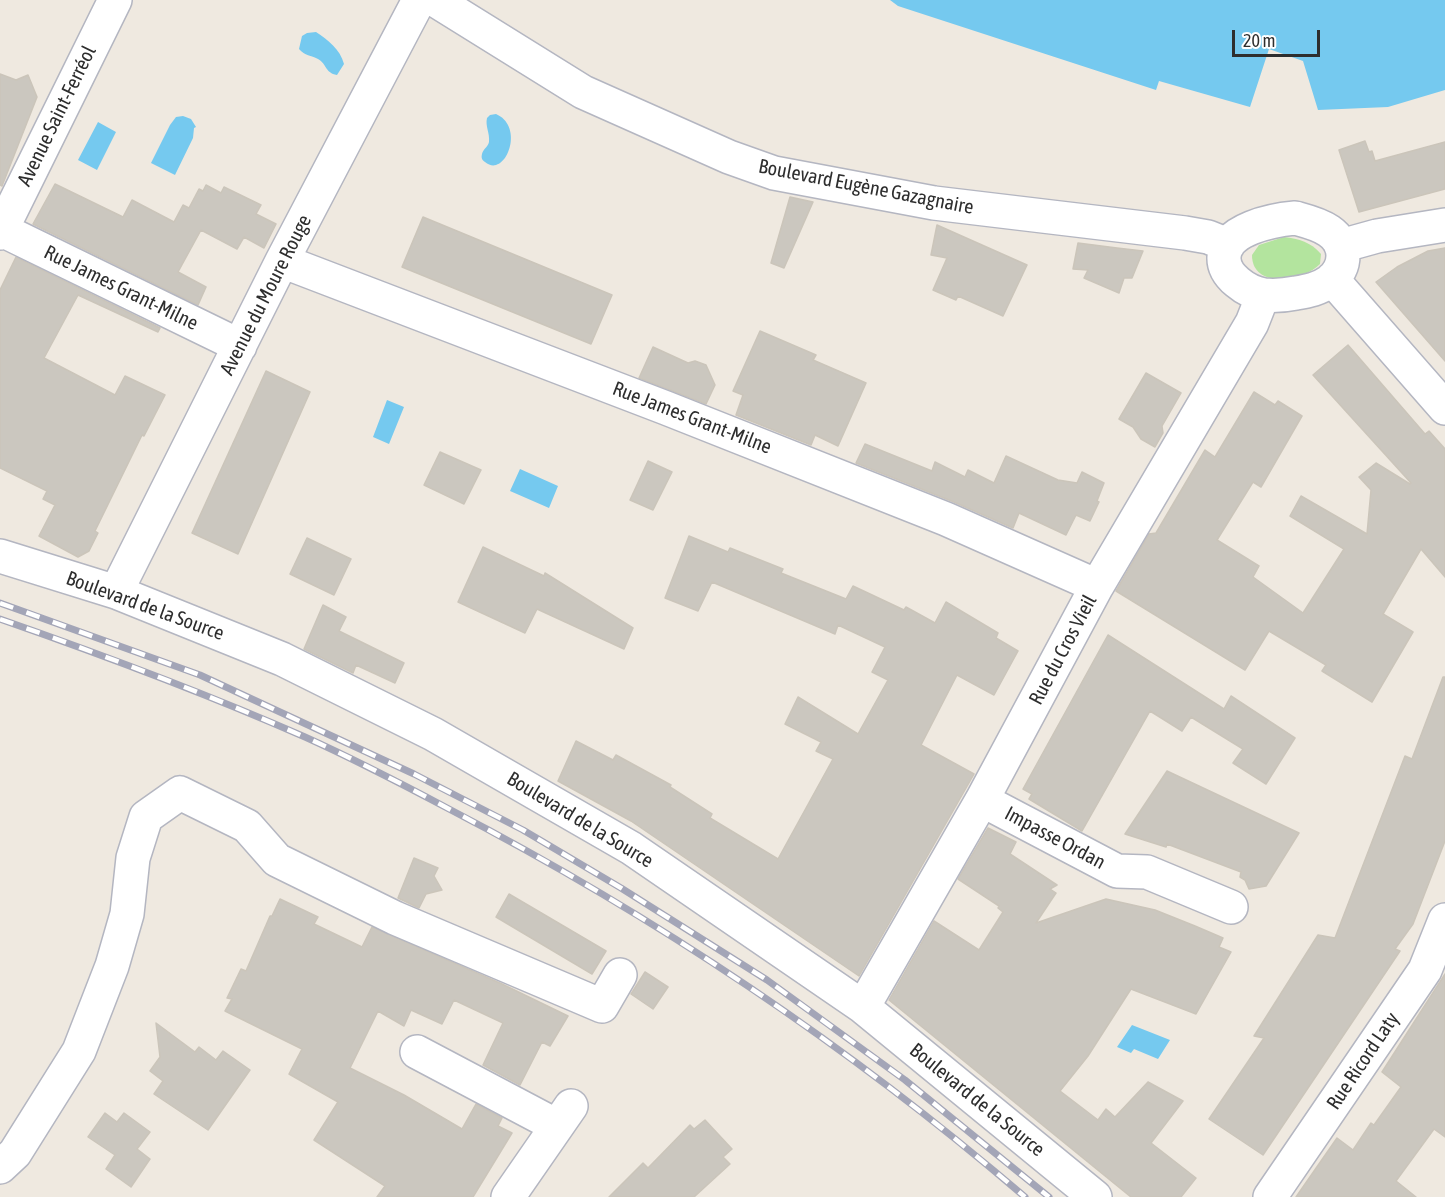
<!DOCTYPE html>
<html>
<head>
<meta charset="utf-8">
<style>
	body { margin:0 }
	#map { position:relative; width:1445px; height:1197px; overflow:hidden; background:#efe9e0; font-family:"Asap Condensed",sans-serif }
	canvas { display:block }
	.scale { position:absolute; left:1232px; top:30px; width:88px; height:27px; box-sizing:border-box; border:3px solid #2e2e2e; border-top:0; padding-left:8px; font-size:18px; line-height:21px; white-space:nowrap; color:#2e2e2e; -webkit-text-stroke:4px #fff; paint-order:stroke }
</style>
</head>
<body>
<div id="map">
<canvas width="1445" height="1197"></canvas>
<div class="scale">20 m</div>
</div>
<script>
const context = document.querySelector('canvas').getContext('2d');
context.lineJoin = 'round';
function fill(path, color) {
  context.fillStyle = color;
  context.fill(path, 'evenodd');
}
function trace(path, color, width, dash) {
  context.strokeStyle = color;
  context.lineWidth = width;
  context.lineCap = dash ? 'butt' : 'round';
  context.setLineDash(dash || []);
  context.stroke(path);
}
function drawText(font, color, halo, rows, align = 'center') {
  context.font = font + ' "Asap Condensed",sans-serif';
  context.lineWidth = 6;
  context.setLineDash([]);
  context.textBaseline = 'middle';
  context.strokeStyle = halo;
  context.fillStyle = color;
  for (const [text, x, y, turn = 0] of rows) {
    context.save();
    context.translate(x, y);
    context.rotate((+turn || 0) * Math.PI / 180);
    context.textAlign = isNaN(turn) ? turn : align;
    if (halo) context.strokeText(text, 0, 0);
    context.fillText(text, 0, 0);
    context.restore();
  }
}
fill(new Path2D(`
	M1284,237C1299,239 1311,242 1321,254L1320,264C1304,281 1252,290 1252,255L1259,245Z`), '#b3e49e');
fill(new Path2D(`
	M890,0H1445V90L1388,107L1318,110L1303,61L1269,49L1250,107L1159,81L1156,90L898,6Z
	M316,32C328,40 340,49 344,64L337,75C325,73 327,64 318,59C311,55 305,56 299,49L302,36L307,33Z
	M496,114C526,127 505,179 485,162C482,160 481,158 482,154C483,149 488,147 489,142C490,133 485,126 487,118L490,115Z
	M183,116L191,119L196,127L194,128L193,138L175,175L151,163L170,125L176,117Z
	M98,122L116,132L97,170L78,160Z
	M387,400L404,407L389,444L373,437Z
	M520,469L558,486L549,508L510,491Z
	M1132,1025L1170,1040L1158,1059L1134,1049L1131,1053L1117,1047Z`), '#75c9ef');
const building = new Path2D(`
	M0,74L16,80L28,75L37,97L2,186L0,185Z
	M1365,141L1369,152L1372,151L1375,161L1445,142V189L1359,212L1339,150Z
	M55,184L123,217L132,200L174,222L183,205L189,208L199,189L203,191L206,185L221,193L224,187L261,205L256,214L276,224L264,248L244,237L237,249L201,230L178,272L206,287L198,305L33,224Z
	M790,197L813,202L784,268L771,263Z
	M423,217L612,295L591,344L402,267Z
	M937,225L1027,265L1003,316L958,296L956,300L933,290L947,258L931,255Z
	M1078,243L1117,248L1143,251L1132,278H1124L1119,293L1084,278L1088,270L1073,269Z
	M1445,248V361L1376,282L1397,267L1428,251Z
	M16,257L160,328L158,332L78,295L44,358L115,395L125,376L165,395L144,436L142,435L95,531L98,533L89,551L78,557L39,536L55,505L43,499L47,491L0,468V290Z
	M760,331L816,355L813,360L866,383L838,446L815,435L811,445L736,415L743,395L733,391Z
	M1348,345L1425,434L1429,431L1445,449V577L1421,549L1383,614L1413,632L1372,702L1322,671L1326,665L1269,631L1245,670L1116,591L1149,534L1156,533L1205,450L1215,457L1254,392L1275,405L1278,401L1302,416L1261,487L1253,482L1217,540L1259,566L1253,577L1303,613L1344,549L1290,516L1301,496L1367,534L1371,490L1359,477L1376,463L1410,484L1411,483L1313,375Z
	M653,347L688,363L695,361L706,365L715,385L706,404L639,378Z
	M266,371L310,392L238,554L192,533Z
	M1146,373L1181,393L1162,426L1163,433L1155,447L1141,439L1133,427L1119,419Z
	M865,444L932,471L935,462L965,477L968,470L994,483L1006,456L1058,480L1077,483L1082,472L1104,483L1097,501L1099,502L1090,521L1076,515L1066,535L1019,513L1013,528L954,502L856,463Z
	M440,452L481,470L464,504L424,485Z
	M648,461L672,472L653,510L630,500Z
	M689,536L728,552L730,548L783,569L781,573L846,599L853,586L904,610L906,607L935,623L946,602L998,633L996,638L1018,651L994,695L957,675L921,745L974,774L859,976L631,821L558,781L576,741L613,760L616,755L671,785L670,787L712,814L710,818L778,859L833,759L816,751L821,742L785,724L798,697L858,734L888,680L872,672L885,647L838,625L835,634L712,582L698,611L665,598Z
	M307,538L351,559L334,595L290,574Z
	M483,547L544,576L545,573L633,628L624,649L537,609L525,633L458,602Z
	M323,605L346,617L339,631L404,663L395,683L356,665L353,673L304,649Z
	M1108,635L1224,709L1231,696L1295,738L1266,784L1233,763L1243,749L1191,717L1182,731L1150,711L1082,831L1029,799L1032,794L1023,789Z
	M1443,677H1445V841L1413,924L1395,949L1400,951L1263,1155L1209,1119L1264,1038L1254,1036L1318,935L1335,938L1405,756L1412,759Z
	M1167,771L1299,833L1266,886L1249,889L1245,880L1240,877L1241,872L1167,844L1166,847L1125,834Z
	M988,828L1016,842L1010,854L1057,885L1050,889L1056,893L1036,923L1106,899L1155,910L1195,926L1223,938L1219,947L1231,952L1196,1014L1131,989L1088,1056L1060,1091L1098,1120L1106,1109L1115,1117L1148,1082L1183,1101L1151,1143L1196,1178L1181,1197H1131L889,1000L934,921L979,950L1003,912L998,908L999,906L958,879Z
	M414,858L438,868L434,876L442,890L426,894L419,908L398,898Z
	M509,894L606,951L592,974L496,917Z
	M280,899L318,917L314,924L362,947L372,927L502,984L568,1016L550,1046L542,1042L520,1085L483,1065L503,1023L454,1000L442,1024L411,1010L404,1026L378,1011L350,1068L404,1095L462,1129L476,1104L502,1118L498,1126L512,1133L473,1197H377L385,1186L314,1140L338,1102L289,1074L302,1049L225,1011L232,999L227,998L241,969L246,971L270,916H272Z
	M645,972L668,987L653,1009L631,994Z
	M1445,974V1137L1434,1129L1396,1181L1416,1197H1296L1337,1138L1353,1150L1371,1123L1374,1125L1401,1087L1382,1072Z
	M156,1023L195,1052L199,1047L216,1060L223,1051L250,1070L208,1130L154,1094L163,1081L150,1071L160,1057Z
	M105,1113L117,1122L124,1113L150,1132L137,1149L150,1159L131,1187L106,1169L115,1155L88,1137Z
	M705,1120L732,1149L723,1157L730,1164L694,1197H609L643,1163L648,1168L690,1125L694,1129Z`);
fill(building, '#cbc7bf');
trace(building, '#cbc5ba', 1.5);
const minor = new Path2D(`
	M435,0L583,92L729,157L774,173L934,203L1185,233L1208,237L1228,245
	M1295,218C1306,221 1319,224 1329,231C1348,244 1347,267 1330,281C1319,289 1308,291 1296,293C1286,295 1274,296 1264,295C1247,292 1223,276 1224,257C1225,229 1273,220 1295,218Z
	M2,230L240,346
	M0,233L115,0
	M1341,246L1377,236L1445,225
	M282,261L666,408L946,519L1097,586
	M1332,279L1445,408
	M0,556L116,592L282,659L433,734L631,848L863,1007L1095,1197
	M116,592L282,261L419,0
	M982,800L1117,871L1147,872L1231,907
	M863,1007L982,800L1097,586L1252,323L1263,295
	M417,1052L557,1126
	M0,1167L15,1153L79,1051L112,966L127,914L133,858L146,817L180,793L247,826L277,860L395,918L602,1006L620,975
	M508,1197L571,1106
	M1270,1197L1425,970L1445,920`);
trace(minor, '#b4b6c1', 36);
trace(minor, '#fff', 33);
const rail = new Path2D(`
	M0,603L200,675L414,774L523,830L621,888L767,980L905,1080L1049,1197
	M0,619C103,655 205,693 305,737C354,759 402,784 449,809C655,916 849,1046 1025,1197`);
trace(rail, '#a3a5b7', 7);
trace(rail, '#fff', 4.5, [14]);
drawText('20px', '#2e2e2e', '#fff', [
	["Avenue Saint-Ferréol",57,116,-64],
	["Boulevard Eugène Gazagnaire",866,187,11],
	["Rue James Grant-Milne",121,288,26],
	["Avenue du Moure Rouge",266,295,-63],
	["Rue James Grant-Milne",692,418,21],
	["Boulevard de la Source",145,606,20],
	["Rue du Cros Vieil",1063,650,-62],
	["Boulevard de la Source",580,820,31],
	["Impasse Ordan",1055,838,28],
	["Rue Ricord Laty",1363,1061,-56],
	["Boulevard de la Source",977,1100,39]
]);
</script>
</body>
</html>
